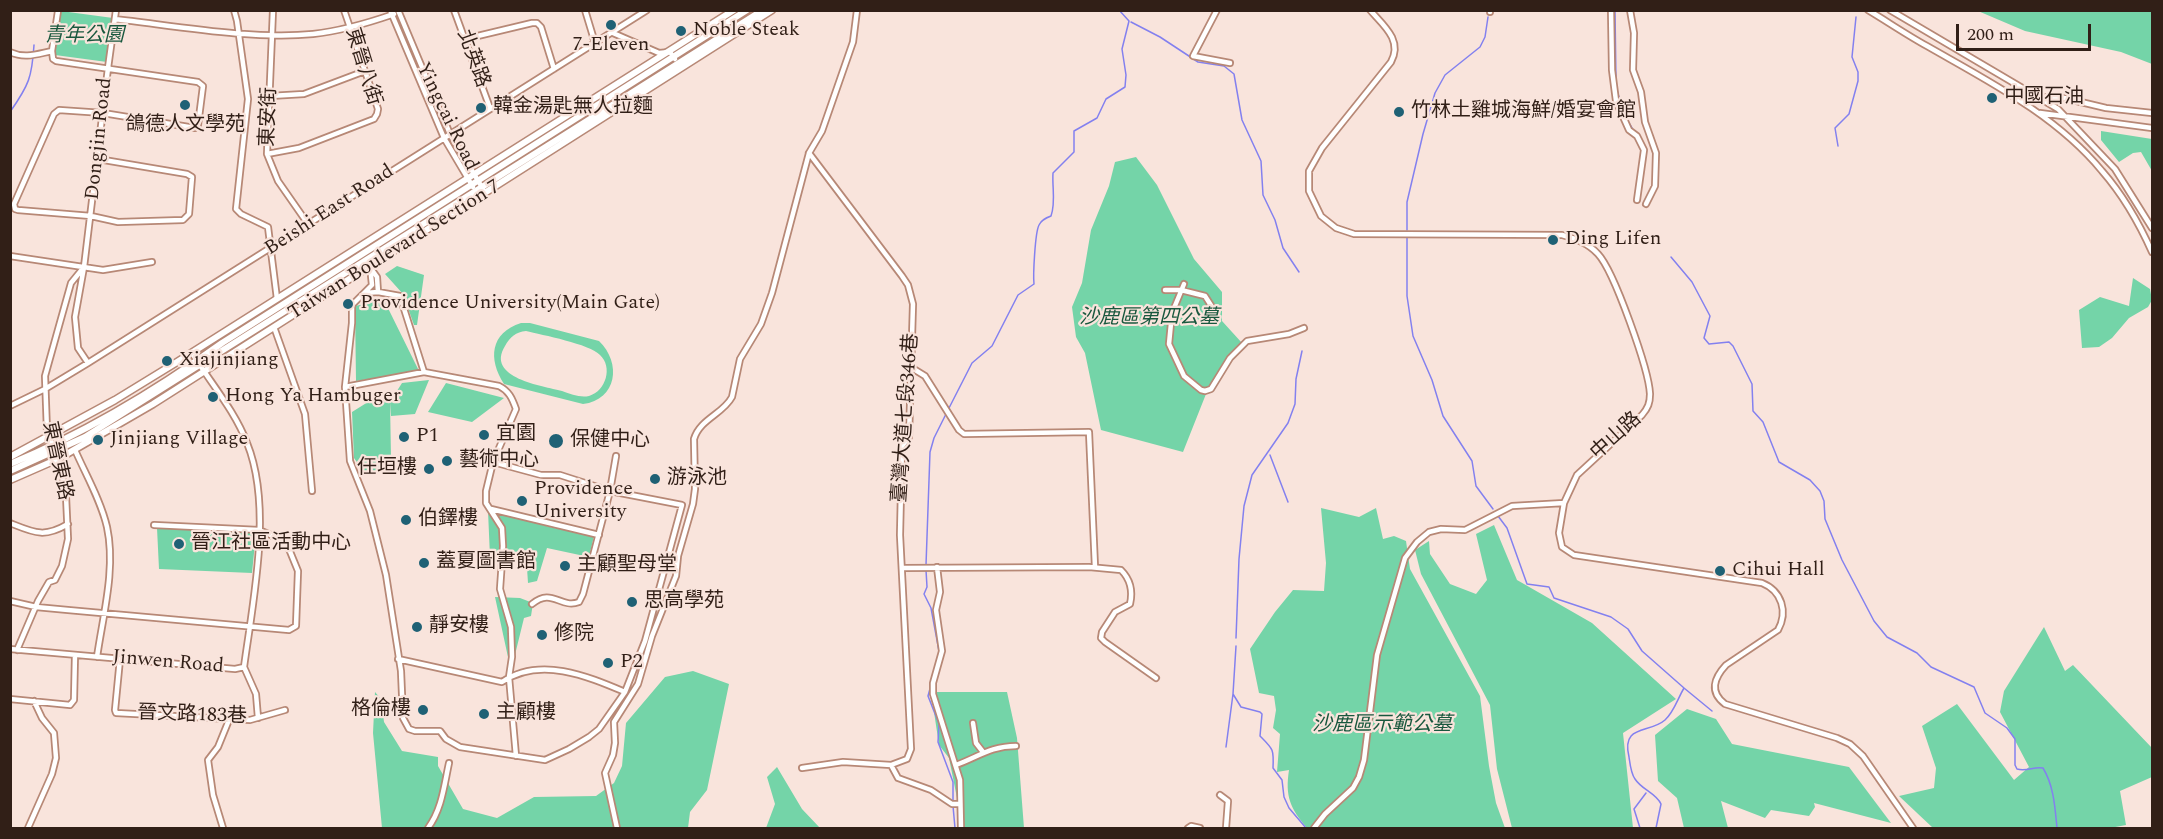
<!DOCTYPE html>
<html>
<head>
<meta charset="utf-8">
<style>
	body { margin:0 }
	#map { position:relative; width:2163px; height:839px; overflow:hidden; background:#f9e4dc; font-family:Spectral,serif }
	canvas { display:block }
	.frame { position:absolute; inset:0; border:12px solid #311f17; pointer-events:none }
	.scale { position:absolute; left:1956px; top:24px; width:135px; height:27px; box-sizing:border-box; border:3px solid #311f17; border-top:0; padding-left:8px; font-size:18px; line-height:21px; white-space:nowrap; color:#311f17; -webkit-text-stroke:4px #f9e4dc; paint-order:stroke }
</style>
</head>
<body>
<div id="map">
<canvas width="2163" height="839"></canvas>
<div class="frame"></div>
<div class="scale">200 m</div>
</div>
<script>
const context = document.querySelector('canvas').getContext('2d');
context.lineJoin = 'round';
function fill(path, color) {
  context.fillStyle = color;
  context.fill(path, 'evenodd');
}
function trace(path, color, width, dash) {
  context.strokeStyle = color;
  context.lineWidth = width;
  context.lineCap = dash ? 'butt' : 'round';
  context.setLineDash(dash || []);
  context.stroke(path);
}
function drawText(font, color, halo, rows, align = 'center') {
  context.font = font + ' Spectral,"Noto Sans TC",serif';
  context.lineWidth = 4.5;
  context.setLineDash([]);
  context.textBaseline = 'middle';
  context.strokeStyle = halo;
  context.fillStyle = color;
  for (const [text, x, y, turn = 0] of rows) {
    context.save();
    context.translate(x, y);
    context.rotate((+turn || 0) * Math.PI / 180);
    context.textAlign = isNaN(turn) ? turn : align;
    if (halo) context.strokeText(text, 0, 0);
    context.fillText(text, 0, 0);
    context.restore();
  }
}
fill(new Path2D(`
	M61,11L113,18L107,62L55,55Z
	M1978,11H2152V64L2121,52L2025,31Z
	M2101,131L2152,139V171L2141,152L2133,153L2119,162L2101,140Z
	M1136,157L1157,185L1194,259L1222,292V321L1242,343L1206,394L1183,452L1101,430L1085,353L1076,337L1072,307L1082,283L1091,230L1109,186L1115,162Z
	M397,266L424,275L417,325H414L403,294L385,274Z
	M2133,278L2150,289L2152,300L2148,307L2129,318L2112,338L2099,347L2082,348L2079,310L2100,297L2129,306Z
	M384,300L419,371L356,381L355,306Z
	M521,323H530L599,341C622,363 617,400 583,404L504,384C488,359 490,333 521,323ZM526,331C542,335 590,344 600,355C613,367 606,391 589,396C580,398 571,394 562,391C543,386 485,378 505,346C510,337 516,332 526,331Z
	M429,380L415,414L391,416L390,402L402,383Z
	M446,383L504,398L472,422L428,412Z
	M376,397L390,402L391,458L381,471H363L354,458L352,412Z
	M1321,508L1359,517L1376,508L1383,539L1394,536L1406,541L1410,569L1480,696L1489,766L1496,803L1505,828H1307C1290,808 1285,796 1289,770L1277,772L1280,734L1273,728L1276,710L1274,696L1259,693L1250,649L1275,612L1293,590L1324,591L1326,563Z
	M488,511L554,528L594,536L589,557L547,548L537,581L528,583L526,553L490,557Z
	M1494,525L1517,580L1592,623L1676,699L1623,733L1633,828H1512L1497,769L1490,705L1421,574L1415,550L1429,541L1430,554L1450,584L1476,594L1487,580L1476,534Z
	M157,528L256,533L252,573L159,569Z
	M495,597L520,598L533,603L531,616L524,618L511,671Z
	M2044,627L2065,671L2073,665L2152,748V777L2120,791L2126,825L2110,828H1933L1899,796L1934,788L1936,768L1922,726L1957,704L2014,780L2029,767L2000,712L2004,691Z
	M693,671L729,684L707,790L690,812L688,828H382L373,733L375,692L381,699L384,722L402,751L438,757V766L463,809L497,818L534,797L596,796L614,783L622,766L626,723L665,677Z
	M931,692H1007L1017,738L1024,828H963L949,758L939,745Z
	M1687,709L1716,719L1732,744L1849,767L1891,823L1814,803L1815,807L1809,816L1771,810L1765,818L1721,801L1728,828H1684L1677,798L1658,781L1655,735Z
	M777,767L802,809L820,828H766L775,804L767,777Z`), '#74d4a8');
trace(new Path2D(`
	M1615,10L1616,82
	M1131,22L1160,37L1198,62L1224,66L1234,74L1242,120L1261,161L1263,195L1275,220L1283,248L1299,272
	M1617,90L1622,108
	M10,112C29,85 32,77 34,45
	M1626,118L1632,128
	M1838,146L1835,128L1849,114L1858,81V72L1852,57L1856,17
	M1407,230V202L1423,134L1435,93L1445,75L1480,47L1485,37L1488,17
	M1407,238V296L1413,336L1432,380L1443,416L1472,461L1476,486L1493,509
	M1671,257L1692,282L1710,316L1704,338L1709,344L1729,342L1733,346L1752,384L1753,411L1763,422L1779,462L1810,480L1820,491L1824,501L1825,519L1842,560L1874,621L1887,637L1917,653L1931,667L1974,687L1985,713L2007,728L2015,739V765L2017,769C2027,772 2034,766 2043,768C2054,786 2055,808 2057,828
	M948,410L972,363L992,346L1018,295L1034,284C1033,275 1035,233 1039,225C1041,220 1046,218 1051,216C1056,202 1052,188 1053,173L1074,152V131L1097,118L1106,99L1125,87L1126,75L1122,49L1129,21L1119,10
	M1270,455L1288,502
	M1498,516L1507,528L1527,584L1549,587L1554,598L1611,617L1628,629L1642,651L1684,688C1678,698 1674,712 1665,720C1649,734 1621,724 1629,757C1630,764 1631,774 1635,779C1642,790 1656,793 1661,804L1656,828
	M926,565L930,452L934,438L946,414
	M926,570L927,587L924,594L931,608L939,651
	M1236,638L1239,559L1244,506L1252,475L1288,423L1295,404L1296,379L1302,351
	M931,685L928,696L939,724L938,742L953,782V801
	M1684,688L1712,711
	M1233,694L1241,707L1260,712L1262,714L1260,736C1273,749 1274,749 1273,768L1282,780L1284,797L1289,808L1306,828
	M1226,747L1233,694L1236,646
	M953,806L955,828
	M1640,828L1634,809L1646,793`), '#8380ef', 1.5);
const minor = new Path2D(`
	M234,10L237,21L248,99L236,209L241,214L268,227L277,299
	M273,10L267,154L278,181L308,224
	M390,10L444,138L473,187
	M398,10L450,134L483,189
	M454,10L490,108
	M585,10L595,43
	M1217,10L1193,56L1230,63
	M1370,10C1383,25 1403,40 1391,62L1322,148L1309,171V191L1321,216L1336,228L1354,234L1562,235C1576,239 1588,243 1598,254C1614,271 1649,370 1650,394C1650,403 1648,408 1642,415L1577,475L1564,503L1559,533L1562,547L1574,555L1762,583C1782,591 1788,612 1778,630L1726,665C1714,678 1709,692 1725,704L1837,738L1850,744L1863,756L1913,828
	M1611,10L1612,70L1616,101L1629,130L1637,136L1644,150L1637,200
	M1630,10L1634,33L1633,70L1641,92L1645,122L1656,153L1655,186L1646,204
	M1868,10C1888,22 1907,35 1927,46C1988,81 2056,115 2102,171C2123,195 2139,223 2152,252
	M1890,10L2058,109L2115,169L2152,228
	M58,11L52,51L53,59L56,61L198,82L203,86L198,125L195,128L103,113L59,110L54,114L14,204L15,209L18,210L91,216L118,222L183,220L189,214L192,177L187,174L98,159
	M1490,12V10
	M115,19C176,26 253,40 313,34C341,31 368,23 394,14
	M613,33L659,53L670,52L675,59
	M465,39L532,23H537L541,27L554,69
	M10,52C25,59 37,54 52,51
	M270,96L304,94L365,71
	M2042,97L2064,98L2106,108L2152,113
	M2040,113L2152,128
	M267,154L299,148L374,119L377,114L378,109L344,10
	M10,256L103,270L152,262
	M370,266L372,285L352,305V323L345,387L350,461L370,511L386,575L401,671L403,718L409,729L415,731H440L446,739L460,747L545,760L569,749L589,737L599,729L625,692L645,641L682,505L610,491L560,475H541L493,462
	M372,270L377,277L378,292
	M1184,284L1172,313L1169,344L1184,376L1201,390L1205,391L1211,389L1230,358L1247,341L1289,334L1304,328
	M1165,290H1181L1205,296L1212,307
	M365,293L378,292L400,296L424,372
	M274,327L305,414L312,491
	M192,353C210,382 235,411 247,443C273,507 253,600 244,667
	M88,363L78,348L75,317L84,267L108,68L116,10
	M912,368L925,376L959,430L964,434L1089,432L1095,567
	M345,387L424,372L499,386C509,391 512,398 516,409L493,462L486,491V503L502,528L503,546L500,589L511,627L512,657L509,677L516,756
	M10,406L45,389L88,363L647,10
	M75,450C86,475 101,501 107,527C116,569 103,615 97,657
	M491,509L599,535
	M10,523C35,533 44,538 68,524
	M937,567L940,592L936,610L942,651L933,683V694L960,780L961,828
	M903,568L1089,567L1121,570C1130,579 1133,591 1130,604L1115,612L1102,632L1101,638L1105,642L1156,678
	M10,601L36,607L68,610L289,630L296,626L298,571L289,549L280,539L259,530L154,525
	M532,604C552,587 560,609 579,602L583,594L610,491L616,456
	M10,649L235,669L244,667
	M17,650L38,601L49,582L55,580L62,566L68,539L66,496L60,464L47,431L45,376L71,283L84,267
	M120,659L115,710L116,713L250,720L285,710
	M398,659L502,682C540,656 587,676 625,692
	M244,667L256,694L258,718
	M10,699L70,705L74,700L75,655
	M973,723L976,743L983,752
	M891,765L898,778L931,790L952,804H960
	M956,765C978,757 991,746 1016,746
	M802,768L843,762L891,765L907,759L911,749L900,535L902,446L909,437L913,304L908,285L902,276L809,153
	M1220,795L1228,801L1226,828
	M28,828L52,774L56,758L54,733L42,718L34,701
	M223,828L213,795L208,760L218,747L229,720
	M428,828C442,809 444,786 449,763
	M617,828L605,773L613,755L615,743L614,722L638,684L652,636L676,576L678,556L693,504L695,489L694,439C700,419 723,414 732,397L740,359L761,324L772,293L809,153L822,131L853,42L857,10
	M1188,828L1191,826L1200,828
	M1314,828L1325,814L1353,788L1359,777L1364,760L1377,655L1405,558L1417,542L1429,532L1441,529L1465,530L1512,506L1564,503`);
const major = new Path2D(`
	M10,457L115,400L177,362L734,10
	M10,464C83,434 158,389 222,343L747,10
	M10,471L85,437L763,10
	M10,480L58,459L153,404L772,10`);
trace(minor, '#b78876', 8);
trace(major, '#b78876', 9);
trace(minor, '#fff', 4.5);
trace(major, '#fff', 6);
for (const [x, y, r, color] of [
	[611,25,6,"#1f6175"],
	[681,31,6,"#1f6175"],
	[1992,98,6,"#1f6175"],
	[185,105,6,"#1f6175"],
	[481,108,6,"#1f6175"],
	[1399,112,6,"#1f6175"],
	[1553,240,6,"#1f6175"],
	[348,304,6,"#1f6175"],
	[167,361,6,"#1f6175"],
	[213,397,6,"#1f6175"],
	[484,435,6,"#1f6175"],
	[404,437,6,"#1f6175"],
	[98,440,6,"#1f6175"],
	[556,441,8,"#1f6175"],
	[447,461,6,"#1f6175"],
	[429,469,6,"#1f6175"],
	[655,479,6,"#1f6175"],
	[522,501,6,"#1f6175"],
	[406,520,6,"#1f6175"],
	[179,544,6,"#1f6175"],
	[424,563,6,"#1f6175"],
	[565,566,6,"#1f6175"],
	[1720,571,6,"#1f6175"],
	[632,602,6,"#1f6175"],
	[417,627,6,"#1f6175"],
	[542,635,6,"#1f6175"],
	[608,663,6,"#1f6175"],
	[423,710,6,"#1f6175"],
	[484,714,6,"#1f6175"]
]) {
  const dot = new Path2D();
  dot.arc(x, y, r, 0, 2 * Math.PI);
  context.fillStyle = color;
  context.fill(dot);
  trace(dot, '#f9e4dc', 2);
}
drawText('20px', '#311f17', '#f9e4dc', [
	["Noble Steak",693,31],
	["7-Eleven",611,46,"center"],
	["中國石油",2004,98],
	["韓金湯匙無人拉麵",493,108],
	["竹林土雞城海鮮/婚宴會館",1411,112],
	["鴿德人文學苑",185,126,"center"],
	["Ding Lifen",1565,240],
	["Providence University(Main Gate)",360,304],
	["Xiajinjiang",179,361],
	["Hong Ya Hambuger",225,397],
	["宜園",496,435],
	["P1",416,437],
	["Jinjiang Village",110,440],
	["保健中心",570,441],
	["藝術中心",459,461],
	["任垣樓",417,469,"right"],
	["游泳池",667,479],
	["Providence",534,490],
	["University",534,513],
	["伯鐸樓",418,520],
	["晉江社區活動中心",191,544],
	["蓋夏圖書館",436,563],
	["主顧聖母堂",577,566],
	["Cihui Hall",1732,571],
	["思高學苑",644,602],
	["靜安樓",429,627],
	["修院",554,635],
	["P2",620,663],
	["格倫樓",411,710,"right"],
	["主顧樓",496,714]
], 'left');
drawText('italic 20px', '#19583e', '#f9e4dc', [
	["青年公園",84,37],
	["沙鹿區第四公墓",1149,319],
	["沙鹿區示範公墓",1382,726]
]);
drawText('20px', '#311f17', '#f9e4dc', [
	["北英路",472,59,70],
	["東晉八街",362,67,73],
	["東安街",270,117,-88],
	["Yingcai Road",446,117,64],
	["Dongjin Road",100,139,-84],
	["Beishi East Road",330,211,-33],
	["Taiwan Boulevard Section 7",395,251,-32],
	["臺灣大道七段346巷",907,418,-86],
	["中山路",1617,437,-42],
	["東晉東路",56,461,78],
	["Jinwen Road",168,663,5],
	["晉文路183巷",192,716,2]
]);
</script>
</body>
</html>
